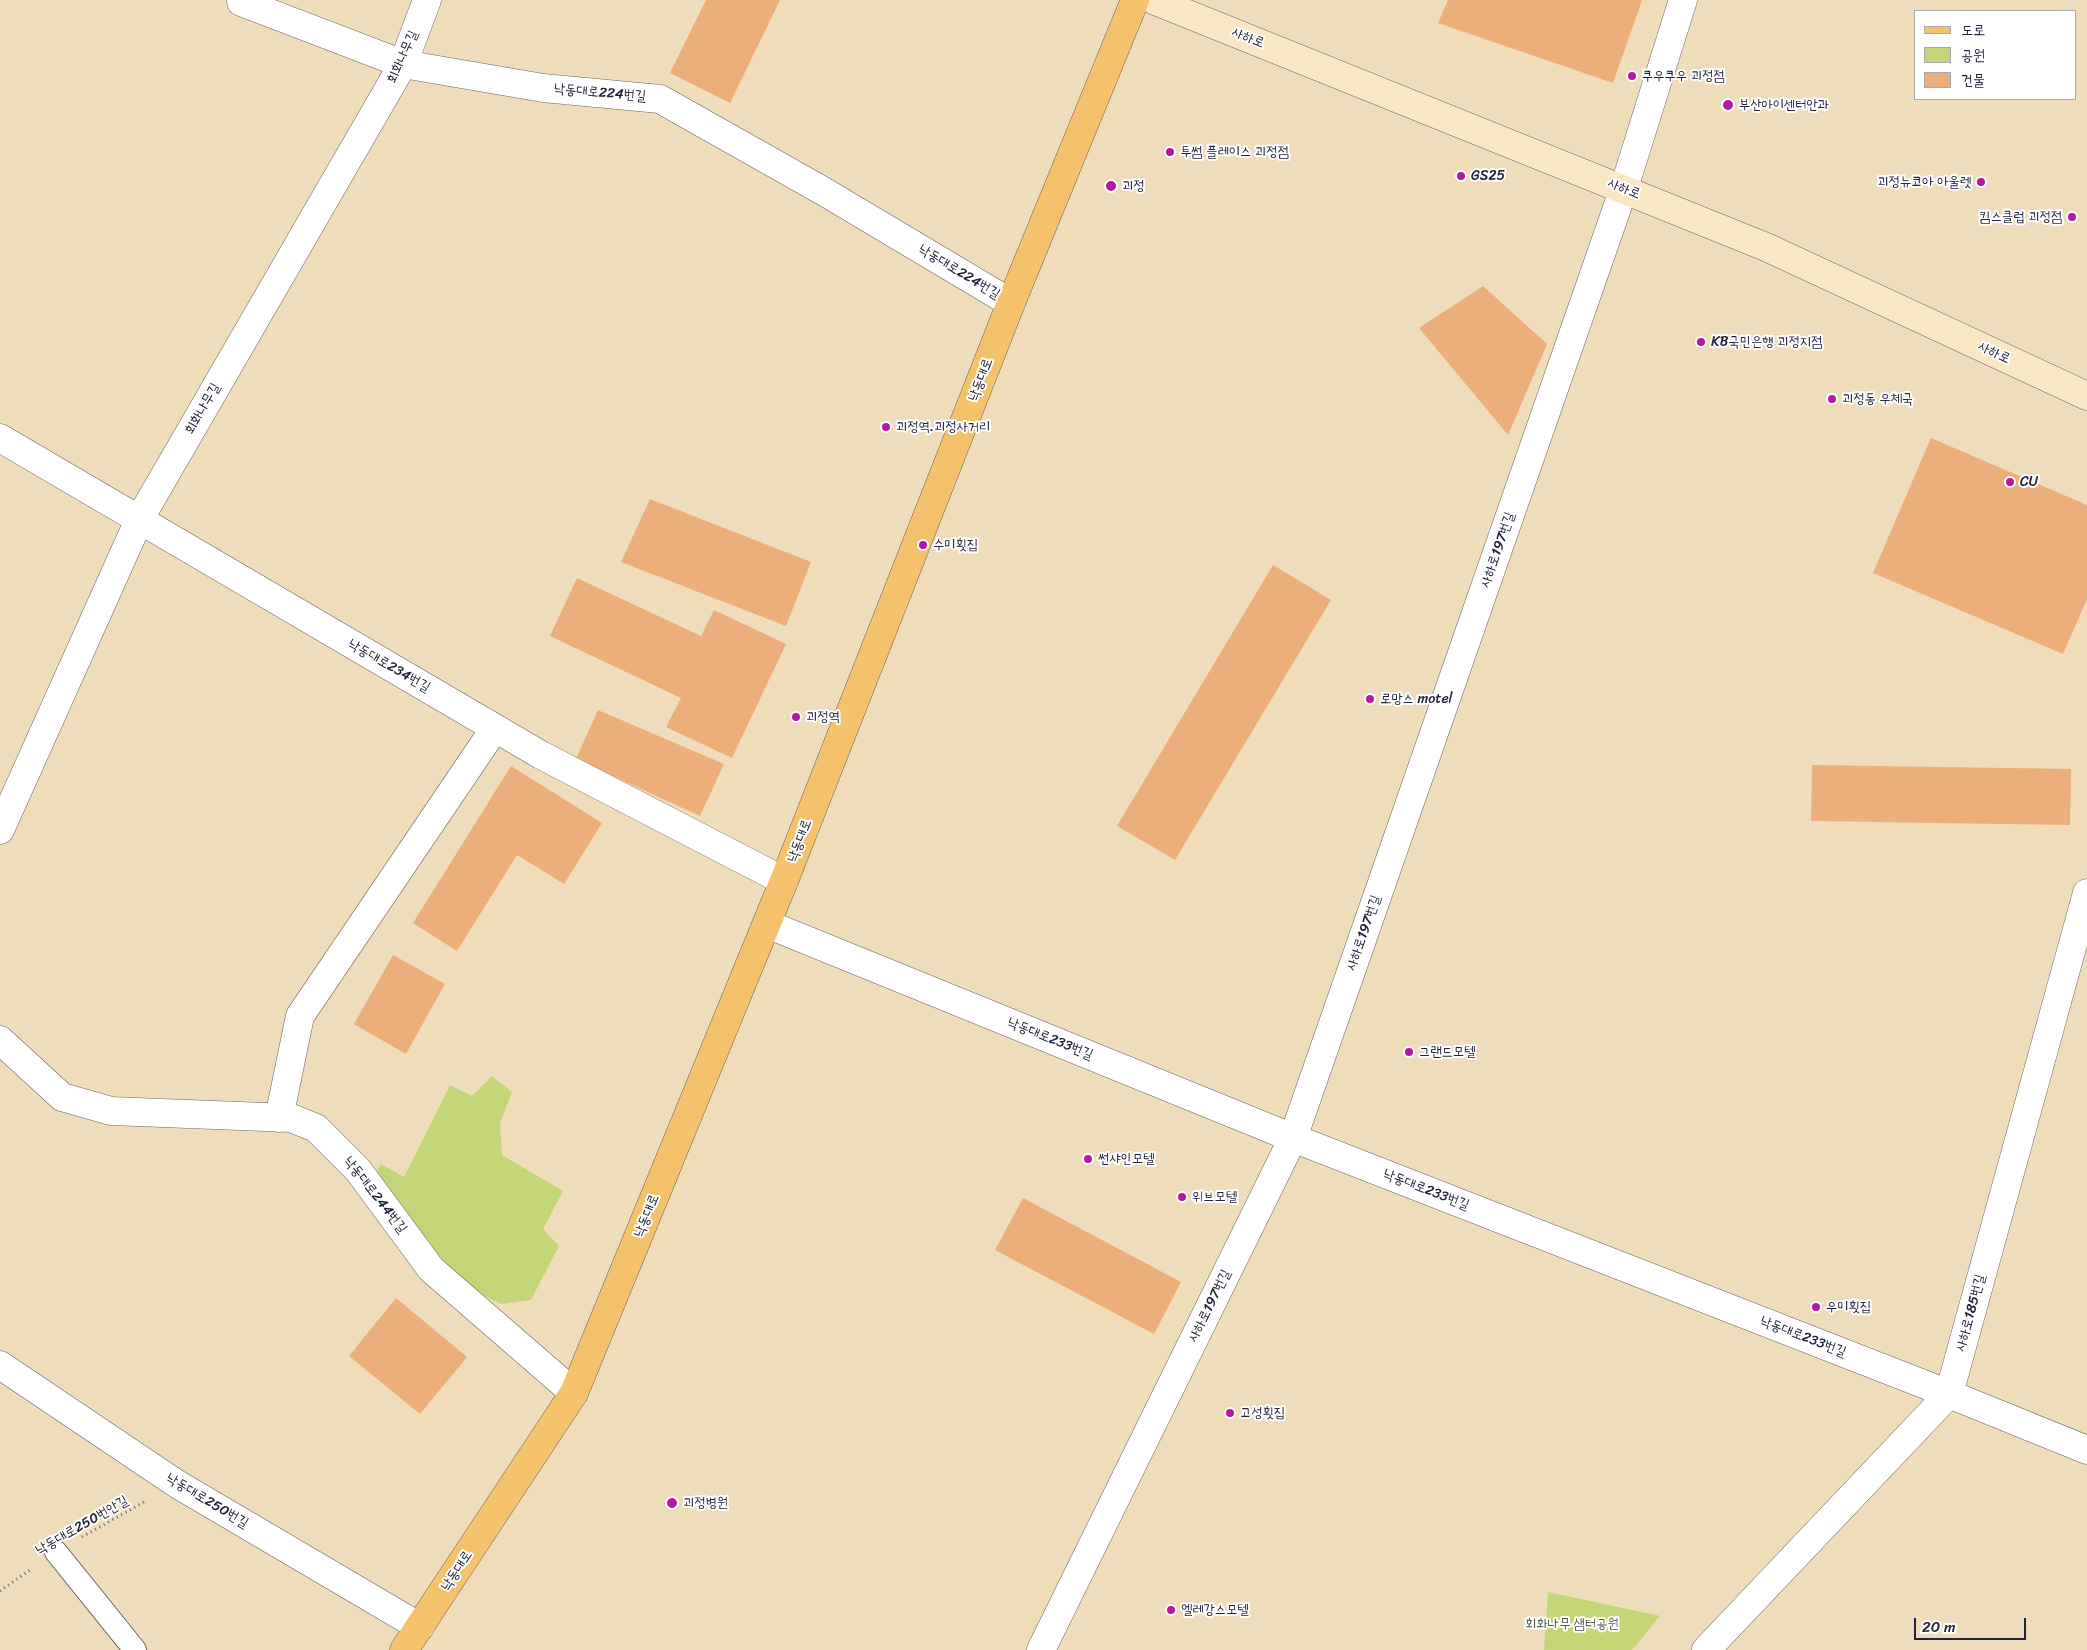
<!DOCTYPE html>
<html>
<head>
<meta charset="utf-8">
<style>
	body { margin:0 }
	#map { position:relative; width:2087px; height:1650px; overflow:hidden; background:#efdcba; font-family:Sriracha,"Poor Story",sans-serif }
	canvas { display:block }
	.legend { position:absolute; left:1914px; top:10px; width:162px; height:90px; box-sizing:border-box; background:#fff; border:1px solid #a7a7b1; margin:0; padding:6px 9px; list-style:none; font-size:15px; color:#22223b }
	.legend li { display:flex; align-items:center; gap:10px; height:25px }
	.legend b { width:25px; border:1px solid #a7a7b1 }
	.scale { position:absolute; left:1914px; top:1618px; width:112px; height:22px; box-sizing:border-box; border:2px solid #22223b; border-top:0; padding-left:6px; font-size:15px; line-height:18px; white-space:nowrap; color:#22223b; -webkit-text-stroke:4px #fff; paint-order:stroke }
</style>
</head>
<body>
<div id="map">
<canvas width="2087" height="1650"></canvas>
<ul class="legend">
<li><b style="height:6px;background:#f3c26a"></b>도로</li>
<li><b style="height:14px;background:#c4d577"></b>공원</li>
<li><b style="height:14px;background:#ecae7b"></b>건물</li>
</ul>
<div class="scale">20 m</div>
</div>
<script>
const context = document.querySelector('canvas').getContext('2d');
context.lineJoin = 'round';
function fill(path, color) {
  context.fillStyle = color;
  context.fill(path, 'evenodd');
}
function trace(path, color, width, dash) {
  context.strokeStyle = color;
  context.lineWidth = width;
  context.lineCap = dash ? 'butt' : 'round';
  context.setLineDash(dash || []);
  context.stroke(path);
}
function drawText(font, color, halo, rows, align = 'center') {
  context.font = font + ' Sriracha,"Poor Story",sans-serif';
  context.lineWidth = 4;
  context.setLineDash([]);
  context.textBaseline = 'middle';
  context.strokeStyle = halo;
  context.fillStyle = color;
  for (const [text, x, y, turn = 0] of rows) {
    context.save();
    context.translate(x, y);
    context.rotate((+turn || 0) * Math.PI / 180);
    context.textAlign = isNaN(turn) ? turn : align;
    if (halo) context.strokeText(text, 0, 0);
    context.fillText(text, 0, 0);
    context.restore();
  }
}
fill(new Path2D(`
	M492,1076L512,1092L500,1123L502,1155L563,1191L543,1229L559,1246L531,1300L501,1304L470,1289L422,1237L388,1188L376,1173L381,1164L404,1177L450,1085L472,1096Z
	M1548,1592L1660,1616L1632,1650H1544Z`), '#c4d577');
fill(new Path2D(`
	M706,0H780L730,103L670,73Z
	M1448,0H1642L1613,83L1438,23Z
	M1483,286L1547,344L1508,435L1419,328Z
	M1931,438L2087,505V599L2063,654L1873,573Z
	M650,499L811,562L786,626L621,562Z
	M1273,565L1331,600L1175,860L1117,826Z
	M577,578L701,636L714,610L786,644L732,758L666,727L681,698L550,636Z
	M598,710L724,764L700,816L576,759Z
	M1812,765L2071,769L2070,825L1811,821Z
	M511,766L602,823L564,884L517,855L457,951L413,923Z
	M393,955L445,984L406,1054L354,1024Z
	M1023,1198L1181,1282L1154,1334L995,1250Z
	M396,1298L467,1357L420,1414L349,1356Z`), '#ecae7b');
const lane = new Path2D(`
	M56,1552L135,1650`);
const street = new Path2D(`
	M241,0V2L403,64L543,88L660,99L823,191L1011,303
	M0,438L541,755L784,881
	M0,830L139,520L403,64L427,0
	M767,924L1293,1138L1949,1394L2087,1450
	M0,1040L62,1097L111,1111L291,1118L316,1128L358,1170L431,1269L574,1393
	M279,1118L300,1016L495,728
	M0,1365L177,1484L420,1627
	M1041,1650L1293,1138L1624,188L1683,0
	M1706,1650L1949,1394L2087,893`);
const secondary = new Path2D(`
	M1153,0L1766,247L2087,396`);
const primary = new Path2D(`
	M404,1650L574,1393L784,881L1011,303L1135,0`);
trace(lane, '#6a6367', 24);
trace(street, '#6a6367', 29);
trace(secondary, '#6a6367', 29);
trace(primary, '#6a6367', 29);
trace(new Path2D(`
	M82,1537L144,1502
	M0,1591L30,1570`), '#6a6367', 3, [1, 4]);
trace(lane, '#fff', 22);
trace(street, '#fff', 28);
trace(secondary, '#fae7c3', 28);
trace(primary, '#f3c26a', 28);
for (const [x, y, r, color] of [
	[1632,76,5,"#b5179e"],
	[1728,105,6,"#b5179e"],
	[1170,152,5,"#b5179e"],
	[1461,176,5,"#b5179e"],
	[1981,182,5,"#b5179e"],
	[1111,186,6,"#b5179e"],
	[2072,217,5,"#b5179e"],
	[1701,342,5,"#b5179e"],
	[1832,399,5,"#b5179e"],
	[886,427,5,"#b5179e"],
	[2010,482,5,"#b5179e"],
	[923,545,5,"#b5179e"],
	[1370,699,5,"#b5179e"],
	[796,717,5,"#b5179e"],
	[1409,1052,5,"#b5179e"],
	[1088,1159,5,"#b5179e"],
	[1182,1197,5,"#b5179e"],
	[1816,1307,5,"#b5179e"],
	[1230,1413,5,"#b5179e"],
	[672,1503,6,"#b5179e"],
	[1171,1610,5,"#b5179e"]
]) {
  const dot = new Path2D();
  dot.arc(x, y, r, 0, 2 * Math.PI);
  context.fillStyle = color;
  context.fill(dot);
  trace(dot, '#fff', 2);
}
drawText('14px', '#22223b', '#fff', [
	["사하로",1248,38,22],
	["회화나무길",403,57,-66],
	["낙동대로224번길",600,93,5],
	["사하로",1624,189,22],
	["낙동대로224번길",959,272,31],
	["사하로",1994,353,25],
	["낙동대로",981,380,-69],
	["회화나무길",203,409,-60],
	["사하로197번길",1498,550,-71],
	["낙동대로234번길",389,666,30],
	["낙동대로",800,841,-69],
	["사하로197번길",1364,933,-71],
	["낙동대로233번길",1050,1039,22],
	["낙동대로233번길",1426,1190,21],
	["낙동대로244번길",375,1195,52],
	["낙동대로",647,1216,-68],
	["사하로197번길",1210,1306,-64],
	["사하로185번길",1971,1313,-75],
	["낙동대로233번길",1803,1337,21],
	["낙동대로250번길",207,1501,31],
	["낙동대로250번안길",82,1526,-30],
	["낙동대로",457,1571,-57]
]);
drawText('14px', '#22223b', '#fff', [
	["쿠우쿠우 괴정점",1642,76],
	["부산아이센터안과",1739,105],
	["투썸 플레이스 괴정점",1180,152],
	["GS25",1471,176],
	["괴정뉴코아 아울렛",1971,182,"right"],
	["괴정",1122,186],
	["킴스클럽 괴정점",2062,217,"right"],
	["KB국민은행 괴정지점",1711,342],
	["괴정동 우체국",1842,399],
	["괴정역.괴정사거리",896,427],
	["CU",2020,482],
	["수미횟집",933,545],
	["로망스 motel",1380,699],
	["괴정역",806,717],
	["그랜드모텔",1419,1052],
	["썬샤인모텔",1098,1159],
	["위브모텔",1192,1197],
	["우미횟집",1826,1307],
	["고성횟집",1240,1413],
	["괴정병원",683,1503],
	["엘레강스모텔",1181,1610]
], 'left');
drawText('14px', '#53584d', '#fff', [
	["회화나무 샘터공원",1572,1624]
]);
</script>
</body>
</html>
